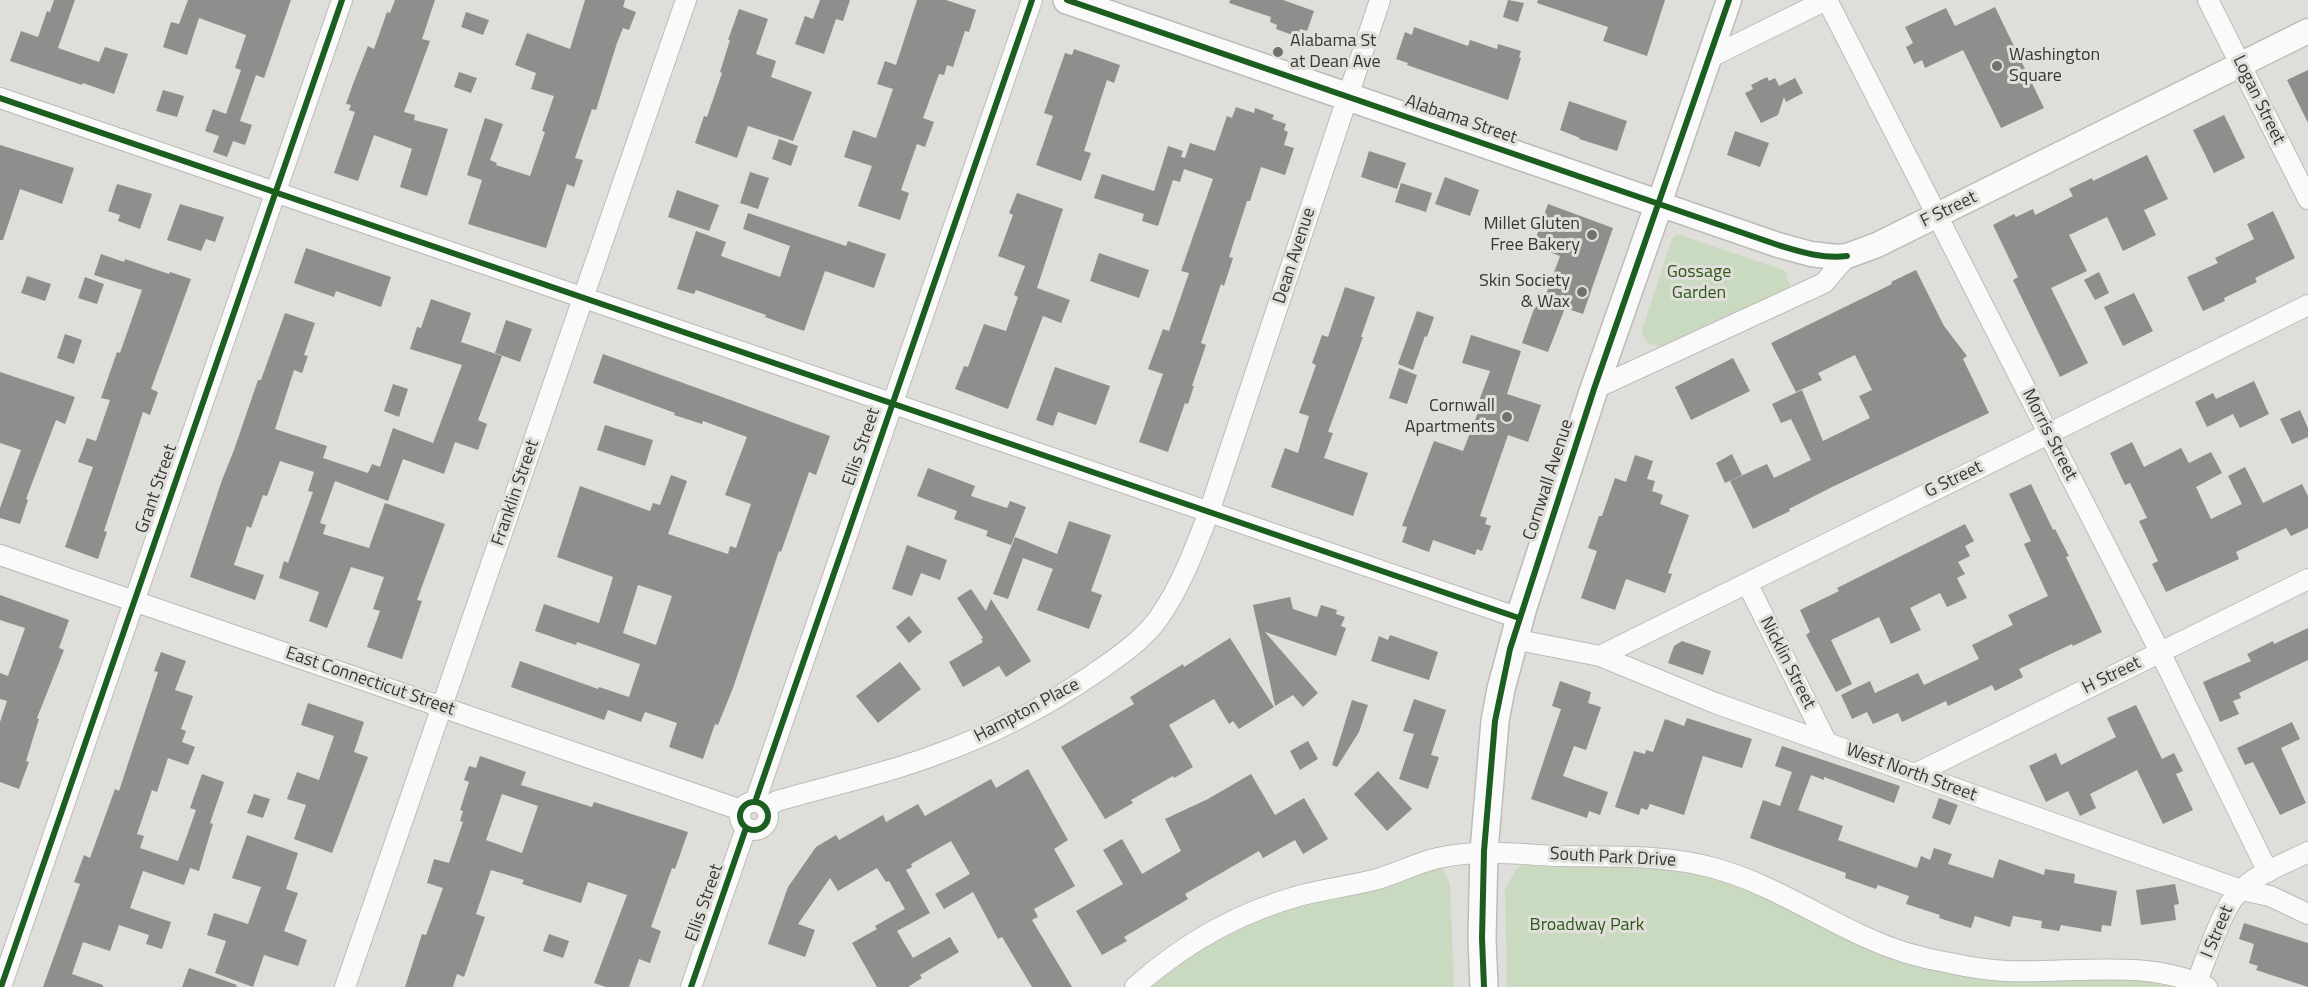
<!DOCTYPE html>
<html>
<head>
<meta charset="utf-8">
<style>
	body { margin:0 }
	canvas { display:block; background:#e0dedb }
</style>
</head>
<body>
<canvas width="2308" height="987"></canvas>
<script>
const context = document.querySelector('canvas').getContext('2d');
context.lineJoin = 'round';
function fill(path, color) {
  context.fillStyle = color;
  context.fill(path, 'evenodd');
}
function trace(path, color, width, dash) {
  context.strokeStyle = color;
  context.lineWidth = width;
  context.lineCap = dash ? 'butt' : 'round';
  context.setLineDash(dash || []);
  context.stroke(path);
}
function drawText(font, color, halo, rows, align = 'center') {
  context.font = font + ' "Titillium Web",sans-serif';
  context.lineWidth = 6;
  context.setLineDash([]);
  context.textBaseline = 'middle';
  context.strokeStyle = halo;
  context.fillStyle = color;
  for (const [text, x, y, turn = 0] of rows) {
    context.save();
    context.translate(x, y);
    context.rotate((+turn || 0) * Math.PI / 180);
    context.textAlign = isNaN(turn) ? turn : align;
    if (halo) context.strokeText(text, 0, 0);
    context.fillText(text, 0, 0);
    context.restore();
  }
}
fill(new Path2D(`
	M1677,234L1786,271L1790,287L1661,346C1650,345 1644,342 1642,331L1672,238Z
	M1524,864L1634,866L1668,869L1708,876L1740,886L1921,967L1980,978L2076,977L2139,980L2176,987H1507L1505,889L1516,869Z
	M1442,867L1450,884L1454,987H1151L1203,947L1230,930L1279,911L1378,887Z`), '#c9dac0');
fill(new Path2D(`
	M54,0H75L58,48L99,62L105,47L128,54L114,94L83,83L82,85L10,61L21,31L38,37L47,11L50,12Z
	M188,0H291L264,78L256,75L240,121L252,125L245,145L233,141L227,157L213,152L219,136L205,131L213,109L226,114L241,70L235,68L246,35L199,18L187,55L163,47L171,22L179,24Z
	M395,0H435L422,39L430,41L404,112L415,115L414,120L448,129L427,196L400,187L412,149L374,135L358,181L334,173L355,112L349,110L351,105L346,104L353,84L368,46L374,49L387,12L390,13Z
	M585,0H625L623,7L636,12L629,30L623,28L617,43L596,110L592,109L575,158L583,160L574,187L567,184L546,248L468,224L482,180L467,175L485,118L503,124L490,160L497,163L496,165L530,176L545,132L542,131L554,96L531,89L536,73L515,65L527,33L570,49Z
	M820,0H850L843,21L836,19L824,54L795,44L805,16L813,19Z
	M917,0H946L976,10L969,32L965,31L953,67L947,65L944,75L939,74L923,118L934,122L925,147L917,144L901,190L909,193L900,220L858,206L872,166L844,157L853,130L876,138L893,89L877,84L885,61L896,65Z
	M1230,0H1283L1314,11L1307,31L1300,29L1298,37L1276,29L1277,25L1270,22L1271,17L1229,3Z
	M1508,0L1524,3L1518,22L1503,17Z
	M1538,0H1665L1647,56L1603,41L1608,27L1537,3Z
	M1995,7L2044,108L2001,128L1963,50L1925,68L1922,60L1914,64L1906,47L1913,43L1905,27L1946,8L1955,26Z
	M739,9L768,19L756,54L776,61L771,77L812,92L793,141L748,126L737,158L695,143L704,116L707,117L722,73L720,72L730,40H728Z
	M466,12L489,20L483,35L461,27Z
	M1414,27L1468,46L1470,40L1497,49L1498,44L1521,51L1519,57L1521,58L1508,100L1407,65L1408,63L1396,59L1405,32L1412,35Z
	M1074,49L1120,65L1114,83L1107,80L1084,151L1091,153L1081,181L1036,165L1053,116L1044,113L1050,96L1065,53L1072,55Z
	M2308,70V123L2287,80Z
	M459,72L477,78L471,93L454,87Z
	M1767,77L1769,81L1775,78L1779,86L1795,78L1803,93L1786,102L1784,97L1778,115L1761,123L1745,93L1753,89L1751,85Z
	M163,90L184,96L177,117L156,111Z
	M1569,101L1627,121L1617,151L1579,139L1580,138L1560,130Z
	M1236,107L1254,113L1255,108L1274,115L1272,119L1286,124L1284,130L1288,132L1284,145L1294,148L1285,175L1261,167L1250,201H1247L1229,257L1233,258L1224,286L1221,284L1201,343L1206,345L1192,386H1194L1188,404L1185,403L1168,452L1139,442L1163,374L1148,369L1163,329L1169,331L1189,273L1181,271L1213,179L1184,169L1180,182L1173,180L1158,226L1142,221L1144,214L1094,198L1102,174L1154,191L1168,146L1183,151L1181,157L1185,158L1190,143L1215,151L1227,116L1232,118Z
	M2224,115L2245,158L2214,173L2193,130Z
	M1735,131L1769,143L1760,167L1727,155Z
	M779,139L798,146L791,166L772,159Z
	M0,145L74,168L62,204L20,189L3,240H0Z
	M1369,151L1406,163L1397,189L1361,177Z
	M2147,155L2168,199L2144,210L2156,235L2123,251L2107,217L2069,235L2087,271L2051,288L2088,363L2060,377L2013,280L2018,277L1993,225L2014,214L2016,217L2033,209L2035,215L2073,196L2069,189L2092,178L2093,181Z
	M750,172L769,178L758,209L740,203Z
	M1445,177L1479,190L1470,216L1435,204Z
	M1401,183L1432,193L1426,212L1395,202Z
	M117,184L152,194L140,229L118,221L120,215L108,211Z
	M677,190L719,205L709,231L668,217Z
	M1017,193L1063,209L1037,288L1070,300L1061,323L1043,316L1008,409L955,389L964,366L968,367L984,324L1006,331L1018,297L1014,295L1025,266L998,256L1013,215L1009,213Z
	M180,204L224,217L215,242L206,239L201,251L167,240Z
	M1548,204L1613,228L1583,314L1565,308L1548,352L1522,343L1535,306L1541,308L1560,256L1533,246Z
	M2273,211L2295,258L2255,278L2257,282L2224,298L2225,301L2203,311L2187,277L2218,263L2215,258L2254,239L2247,224Z
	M748,213L846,246L848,241L886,254L874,288L825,271L804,331L765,317L766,315L696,290L694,294L677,289L696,231L726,242L721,256L780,277L790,246L743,229Z
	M306,248L391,277L381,307L336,291L334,297L294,283Z
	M1099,253L1149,270L1139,298L1090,281Z
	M101,254L124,262L125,259L169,274L170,272L191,279L151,389L158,392L150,415L143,412L104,531L107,532L98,559L65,547L93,467L78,462L87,438L96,441L110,400L101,398L117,352L120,353L142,290L94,275Z
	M1916,270L1944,326L1967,356L1963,359L1989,413L1832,487L1789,509L1790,511L1753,529L1730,481L1767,464L1774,478L1811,460L1791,419L1781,423L1772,404L1802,390L1823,441L1870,418L1859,396L1872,390L1855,355L1818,373L1822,380L1796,392L1771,343L1892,284L1891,282Z
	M2099,272L2109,293L2095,300L2084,280Z
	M27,276L51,284L45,301L21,293Z
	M85,277L104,284L97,304L78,298Z
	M1345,287L1375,297L1361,337H1363L1328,432L1333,433L1324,458L1368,473L1353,516L1271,487L1285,448L1298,453L1309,416L1299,413L1316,365L1312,363L1322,335L1328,337Z
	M2134,293L2153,331L2123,346L2104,307Z
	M431,299L471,313L461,342L502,356L478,420L487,424L478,450L455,442L444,474L403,459L388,501L335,481L320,523L326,525L323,534L369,548L385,503L445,524L417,600L422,601L402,659L367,647L380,611L373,609L384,577L351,567L327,628L309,621L319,592L279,578L284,561L288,563L313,492L308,491L314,472L280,461L267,496L263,495L251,528L247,526L234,565L264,575L255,600L190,577L222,480L234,450L258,380H261L285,313L315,323L304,355L308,356L302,373L294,370L275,429L327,446L323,458L368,473L372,464L380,467L393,428L433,443L462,365L410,349L417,327L421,328Z
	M1417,311L1434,317L1427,337L1425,336L1413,370L1398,364Z
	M506,320L532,329L520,362L495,353Z
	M65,334L82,340L74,364L57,358Z
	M1471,335L1521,351L1507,394L1541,405L1528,442L1508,435L1480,516L1487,518L1485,524L1491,526L1482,551L1477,549L1475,555L1433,540L1429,552L1402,542L1407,527L1402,526L1434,441L1463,451L1479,410L1476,409L1490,371L1462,363Z
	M603,354L830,436L816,475L809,472L781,552L779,551L733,688L718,725L715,724L703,759L669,747L677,723L645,712L641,722L608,710L604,720L511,687L520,661L598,689L599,687L629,697L640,664L577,642L576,645L535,631L544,604L599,623L613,577L557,557L580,486L650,511L653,503L660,505L671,475L687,481L668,534L728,554L730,546L736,548L751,504L725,495L747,437L703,421L702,424L674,415L675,413L593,383ZM638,585L672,596L656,645L623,633Z
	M1733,358L1750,391L1691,420L1675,387Z
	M1055,367L1110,386L1096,425L1058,412L1053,426L1036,420Z
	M1399,368L1417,375L1407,404L1389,398Z
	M0,372L75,397L65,424L56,420L26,499L28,500L20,524L0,518V508L21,450L0,443Z
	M2254,381L2269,414L2240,428L2233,414L2207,427L2195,402L2213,393L2216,399Z
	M393,384L408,389L399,417L384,411Z
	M2300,410L2308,428V437L2292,444L2280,419Z
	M605,425L653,440L645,466L597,450Z
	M2132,442L2144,467L2181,448L2189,463L2211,452L2222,473L2196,487L2211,519L2242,504L2228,476L2245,467L2263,503L2302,484L2308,496V528L2291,536L2286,528L2236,552L2239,559L2166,592L2152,564L2158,561L2139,521L2147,518L2130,483L2125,485L2110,453Z
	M1732,454L1742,475L1725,483L1716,463Z
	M1635,455L1653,461L1647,479L1655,481L1652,491L1663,495L1660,504L1689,515L1668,573L1672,574L1665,593L1626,579L1615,610L1581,598L1597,551L1588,548L1599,516H1602L1615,478L1626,482Z
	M928,468L975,486L971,496L1007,508L1010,501L1026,507L1011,545L986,536L988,531L954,519L957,511L917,496Z
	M2031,484L2053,530L2055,529L2069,556L2066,557L2102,632L2073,646L2072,644L2019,669L2023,677L1995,691L1992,685L1948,706L1946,701L1902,722L1898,713L1873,724L1867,712L1852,719L1841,695L1870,681L1875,693L1918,673L1924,685L1979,659L1972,645L2013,625L2008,615L2048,596L2024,544L2031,541L2009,494Z
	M1069,521L1111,535L1091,591L1102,595L1089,629L1037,610L1053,569L1023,558L1008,599L993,594L1015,537L1057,554Z
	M1965,524L1974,541L1965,546L1970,556L1958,562L1965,574L1957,578L1967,598L1947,607L1940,593L1910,608L1921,630L1891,644L1879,617L1831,640L1852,684L1836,692L1806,635L1810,632L1800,610L1839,591L1837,588Z
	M907,545L947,560L940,580L921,573L912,596L892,589Z
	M971,589L986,611L991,599L1031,661L1006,677L999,666L963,687L949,662L983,642L981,639L983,638L957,598Z
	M0,595L69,620L59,648L64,650L37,718L39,719L26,761L29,762L19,789L0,782V722L7,701L0,699V673L8,676L25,628L0,620Z
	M1290,597L1293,609L1317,617L1321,605L1337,610L1336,614L1345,617L1341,626L1346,628L1336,656L1265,632L1318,693L1303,707L1293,695L1275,706L1253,605Z
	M909,616L922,632L909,643L896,627Z
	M2308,628V660L2239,693L2241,698L2233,701L2239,714L2220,722L2203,682L2251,661L2247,654L2273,641L2274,644Z
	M1390,635L1438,652L1429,680L1371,661L1379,636L1388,640Z
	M1230,638L1274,707L1239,729L1233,721L1229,724L1214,699L1169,725L1193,767L1174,778L1173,776L1131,800L1133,803L1105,819L1061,747L1134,704L1130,697L1183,664L1184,667Z
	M1682,641L1711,651L1703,675L1668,663L1674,646Z
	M161,652L186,661L175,690L193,696L181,729L186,731L182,742L195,747L188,765L168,758L157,792L152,790L137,834L144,836L140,848L178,861L196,810L190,808L202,774L224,782L210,823L213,824L199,871L190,868L184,885L143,871L130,908L171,922L162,949L146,944L149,935L119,925L110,951L83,942L72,974L103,985V987H43L80,884L74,882L84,855L90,858L115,789L119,791L158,672L154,671Z
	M900,662L921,689L878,723L856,696Z
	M1560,681L1591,692L1588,703L1601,707L1586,750L1574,746L1563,776L1608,792L1600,815L1589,811L1587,818L1531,799L1561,709L1552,706Z
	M1414,699L1446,710L1431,755L1439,757L1428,789L1399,779L1414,734L1403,731Z
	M1352,700L1368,705L1359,732L1337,767L1332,765Z
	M308,703L364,722L354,752L368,757L332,853L294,839L306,805L287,799L297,772L319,780L334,736L301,725Z
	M2136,705L2162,759L2174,753L2183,771L2176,774L2193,810L2163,824L2137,770L2090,794L2096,808L2080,816L2068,791L2046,802L2029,766L2056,753L2061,765L2116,737L2107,718Z
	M1687,718L1752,739L1742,768L1703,756L1684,815L1650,804L1647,810L1641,808L1639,815L1615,807L1634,751L1645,754L1646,750L1653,752L1665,719L1684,726Z
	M2292,722L2300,739L2281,748L2306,803L2280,815L2253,762L2245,765L2237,748Z
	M1308,741L1318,759L1300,770L1290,751Z
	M1782,746L1900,786L1894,803L1824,777V780L1811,775L1798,810L1843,826L1838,840L1917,868L1921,856L1930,860L1934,848L1952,854L1948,864L1993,878L1999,859L2044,875L2045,869L2075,874L2074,883L2117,891L2111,926L2102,925L2101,932L2061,925L2059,931L2041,928L2042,921L2013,916L2010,927L1975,916L1971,928L1939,918L1940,915L1906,904L1909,896L1878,885L1876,889L1845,878L1846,873L1750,838L1763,800L1780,806L1792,772L1775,766Z
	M480,756L526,772L521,785L592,807L594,802L688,832L675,869L672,868L651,927L661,931L650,963L639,959L629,987H606L594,983L627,895L588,882L581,903L522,884L524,880L491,870L476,914L485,917L464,977L457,974L453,987H405L422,934L426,935L443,888L427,883L434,859L449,863L463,822L460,821L463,811L460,810L469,782L464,780L469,766L476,768ZM502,794L538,806L522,853L486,840Z
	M1028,769L1068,840L1054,849L1075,886L1034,909L1038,917L1032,920L1072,987H1032L1002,937L998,939L973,892L944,909L935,894L970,874L951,841L911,864L912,867L906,870L930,913L897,931L913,958L950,937L959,952L920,975L922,978L908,987H877L852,943L877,929L875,926L905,909L889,881L886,882L877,868L838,891L830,878L798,924L815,930L805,957L768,944L788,887L816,847L836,835L839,840L883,815L886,822L918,804L925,816L991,779L996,788Z
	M1378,771L1412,809L1387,831L1354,794Z
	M1251,774L1275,815L1304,798L1328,839L1303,854L1295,840L1263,858L1259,851L1185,894L1188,899L1124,937L1127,941L1102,955L1076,911L1123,884L1103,850L1122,839L1142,874L1181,851L1165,819L1208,799Z
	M254,794L270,799L263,818L247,813Z
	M1939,798L1958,805L1950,825L1932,818Z
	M247,835L298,853L286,889L298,893L284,931L307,940L298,966L264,955L253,987L215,973L226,941L207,935L214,913L248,924L261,887L232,878Z
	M2175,884L2179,904L2174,905L2176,920L2141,925L2136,890Z
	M2244,923L2308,943V987L2256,970L2258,966L2249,963L2254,944L2239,939Z
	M549,934L569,941L563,958L543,951Z
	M189,968L237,985L236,987H182Z`), '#8f8e8c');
const minor = new Path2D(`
	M1827,0L2160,652L2268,872
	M2208,0L2308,199
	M1709,58L1826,0
	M0,98L1519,618
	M1594,389L1824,283L1847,256
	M0,555L741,810
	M1747,583L1827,743
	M1513,639L1600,656L1715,703L2241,890L2270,896L2308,914
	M1600,656L2308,305
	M1915,774L2308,579
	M740 816a14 14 0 1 1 28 0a14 14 0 1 1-28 0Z
	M755,802L1032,0
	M766,808L777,801C832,785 889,773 943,752C995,733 1046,706 1092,675C1115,659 1141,642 1158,619C1181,587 1195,548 1209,512L1380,0
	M2197,982C2205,961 2222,909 2237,894C2255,874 2284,864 2308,852
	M1,987L342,0
	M345,987L686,0
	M691,987L746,828
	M1135,987C1183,944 1239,912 1302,895C1325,889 1350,886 1374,880C1396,874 1416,863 1438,858C1479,849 1515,854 1557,856C1610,857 1663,854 1714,868C1768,883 1813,913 1863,936C1890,949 1920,958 1950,963C1968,967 1987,970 2006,971C2072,974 2144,958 2207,987`);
const tertiary = new Path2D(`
	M1729,0L1659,204L1778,245L1811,254L1837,257L1847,256L1877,245L2308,31`);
const secondary = new Path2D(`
	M1067,0L1659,204L1594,389L1523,607L1501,689L1495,721L1484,851L1482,938L1484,987`);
trace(minor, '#bcbbb8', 22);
trace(tertiary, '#bcbbb8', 27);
trace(secondary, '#bcbbb8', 30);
trace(minor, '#fafafa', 20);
trace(tertiary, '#fafafa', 24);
trace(secondary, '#fafafa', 27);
trace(new Path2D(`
	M1067,0L1778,245C1801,252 1823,259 1847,256
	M0,98L1519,618
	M740 816a14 14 0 1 1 28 0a14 14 0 1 1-28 0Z
	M755,802L1032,0
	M1,987L342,0
	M691,987L746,828
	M1484,987L1482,938L1484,851L1495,721L1510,649L1594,389L1729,0`), '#1b5e20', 6);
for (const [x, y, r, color] of [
	[1278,52,6,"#73716f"],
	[1997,66,6,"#73716f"],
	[1592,235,6,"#73716f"],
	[1582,292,6,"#73716f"],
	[1507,417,6,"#73716f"]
]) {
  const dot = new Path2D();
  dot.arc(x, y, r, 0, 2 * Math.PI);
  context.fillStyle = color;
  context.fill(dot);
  trace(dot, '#e1dfda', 2);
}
drawText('18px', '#383735', '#e1dfda', [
	["Alabama St",1290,42,"left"],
	["at Dean Ave",1290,63,"left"],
	["Washington",2009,56,"left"],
	["Square",2009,77,"left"],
	["Millet Gluten",1580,225],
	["Free Bakery",1580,246],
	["Skin Society",1570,282],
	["& Wax",1570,303],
	["Cornwall",1495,407],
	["Apartments",1495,428]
], 'right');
drawText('18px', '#383735', '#e1dfda', [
	["Logan Street",2258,100,64],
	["Alabama Street",1461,120,19],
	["F Street",1949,210,-26],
	["Dean Avenue",1295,256,-72],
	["Morris Street",2049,435,63],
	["Ellis Street",862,447,-71],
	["Cornwall Avenue",1549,480,-72],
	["G Street",1954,480,-26],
	["Grant Street",157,489,-71],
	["Franklin Street",516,493,-71],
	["Nicklin Street",1787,663,63],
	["H Street",2112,676,-26],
	["East Connecticut Street",370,682,19],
	["Hampton Place",1027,711,-28],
	["West North Street",1911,773,20],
	["South Park Drive",1613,858,3],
	["Ellis Street",705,903,-71],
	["I Street",2218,932,-67]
]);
drawText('18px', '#305919', '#e1dfda', [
	["Gossage",1699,273],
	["Garden",1699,294],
	["Broadway Park",1587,926]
]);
</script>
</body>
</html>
